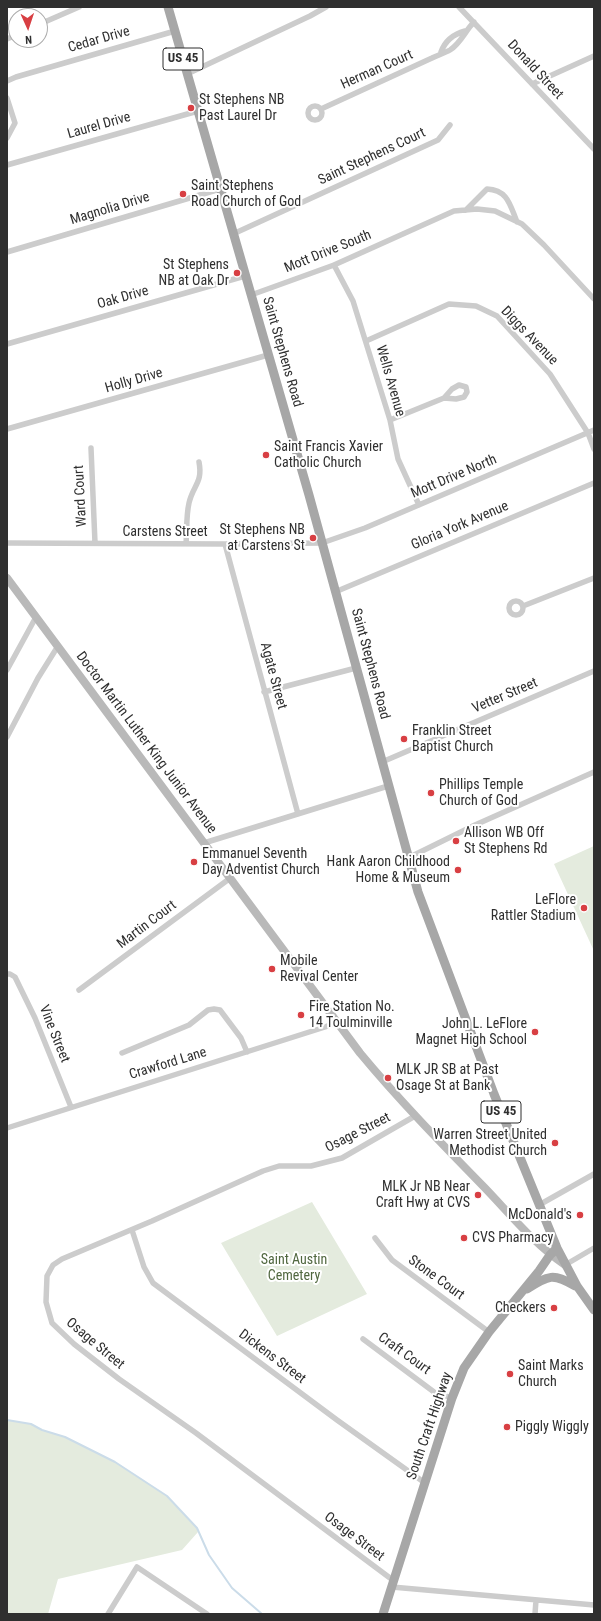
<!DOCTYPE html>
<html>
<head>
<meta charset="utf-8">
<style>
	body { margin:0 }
	#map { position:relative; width:601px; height:1621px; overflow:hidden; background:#fff; font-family:"Roboto Condensed",sans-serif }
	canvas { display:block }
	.frame { position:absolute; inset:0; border:8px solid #2f2f2f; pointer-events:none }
	.north { position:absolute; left:8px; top:8px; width:40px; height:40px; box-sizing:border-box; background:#fff; border:1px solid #acacac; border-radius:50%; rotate:177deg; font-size:11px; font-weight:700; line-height:16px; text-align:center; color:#2f2f2f }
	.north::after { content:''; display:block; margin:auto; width:14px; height:18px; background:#d83f43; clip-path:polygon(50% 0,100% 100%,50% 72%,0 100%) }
</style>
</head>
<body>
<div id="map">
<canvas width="601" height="1621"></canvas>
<div class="frame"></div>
<div class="north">N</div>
</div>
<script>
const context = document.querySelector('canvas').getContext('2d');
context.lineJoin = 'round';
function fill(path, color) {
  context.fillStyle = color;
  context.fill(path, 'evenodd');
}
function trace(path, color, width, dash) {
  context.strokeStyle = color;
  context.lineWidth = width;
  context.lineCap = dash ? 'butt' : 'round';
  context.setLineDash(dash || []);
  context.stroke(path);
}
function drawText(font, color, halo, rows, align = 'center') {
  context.font = font + ' "Roboto Condensed",sans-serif';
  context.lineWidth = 4;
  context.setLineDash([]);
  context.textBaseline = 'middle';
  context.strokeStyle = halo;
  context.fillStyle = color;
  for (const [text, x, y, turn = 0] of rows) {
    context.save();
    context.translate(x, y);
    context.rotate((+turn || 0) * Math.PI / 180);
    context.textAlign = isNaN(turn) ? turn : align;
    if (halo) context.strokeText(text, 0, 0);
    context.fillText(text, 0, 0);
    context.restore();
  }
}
fill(new Path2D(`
	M594,846V951L554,864Z
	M312,1202L367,1294L277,1336L221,1243Z
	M7,1420L31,1424L42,1430L65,1437L115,1462L167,1496L186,1516L197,1528L198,1532L182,1550L58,1579L48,1614H7Z`), '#e4ebde');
trace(new Path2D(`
	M7,1420L31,1424L42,1430L65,1437L115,1462L167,1496L197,1528L209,1555L232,1588L262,1614`), '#cbdce9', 2);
trace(new Path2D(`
	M459,7L594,149
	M40,24L79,7
	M7,39L16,35
	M441,52C445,41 454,34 465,31
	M187,74L310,16L326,7
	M7,81L16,77L175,31
	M532,84L594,56
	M7,98L15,123L7,138
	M308 113a7 7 0 1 1 14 0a7 7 0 1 1-14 0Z
	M321,109L432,58C438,55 445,53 450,50C461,43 465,31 474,22
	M7,165L198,111
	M466,210L487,189C508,190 510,205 517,222
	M233,234L438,140L450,125
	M7,252L220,189
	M334,265L353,301L390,420L398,459L419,505
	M251,295L334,265L454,211L477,209L495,211L522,224L544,245L594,299
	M366,341L449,304L476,306L497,316L550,374L588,433L594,449
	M7,344L245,276
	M459,385L466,387L467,392L464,397L456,399L444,398L452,389Z
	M390,420L444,398
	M7,429L268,355
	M91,448L95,543
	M7,543L225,544L322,543L365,528L594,430
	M186,544C187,531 186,516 189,503C193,485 203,483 199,462
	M225,544L298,814
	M335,592L594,483
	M509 608a7 7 0 1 1 14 0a7 7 0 1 1-14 0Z
	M523,606L594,578
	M7,670L36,617
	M264,692L356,668
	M7,737L38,678L58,646
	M382,762L594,671
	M204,843L388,786
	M408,858L475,825L594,772
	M7,974H10L15,977L35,1018L71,1107
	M79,990L229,879
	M122,1053L189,1025L208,1010L214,1009L220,1010L241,1038L247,1052
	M7,1128L325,1027L337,1022
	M539,1205L594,1174
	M132,1230L144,1267L153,1283L337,1420L425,1483
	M375,1238L392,1260L489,1332
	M565,1265L594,1248
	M363,1339L434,1392L452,1398
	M394,1581L196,1433L119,1379L74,1344L52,1323L46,1302L47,1276L53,1265L62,1259L152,1221L263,1171L279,1166H311L342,1158L415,1116
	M392,1587L594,1605
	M108,1614L137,1567L207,1614
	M535,1614L536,1600`), '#ccc', 5.5);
trace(new Path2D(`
	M7,578L360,1053C399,1100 441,1143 484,1187C510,1214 534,1244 565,1265`), '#b9b9b9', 8);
trace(new Path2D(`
	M168,7L309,495L418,892L494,1094L557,1248L577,1286L594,1310
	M527,1289C549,1275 553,1273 575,1286
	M383,1614L452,1398L464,1368L489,1332L539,1271L550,1255L557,1248`), '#a7a7a7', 9);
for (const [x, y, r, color] of [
	[191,108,4,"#d83f43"],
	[183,194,4,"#d83f43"],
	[237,273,4,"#d83f43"],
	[266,455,4,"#d83f43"],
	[313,538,4,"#d83f43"],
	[404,739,4,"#d83f43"],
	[431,793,4,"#d83f43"],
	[456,841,4,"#d83f43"],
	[194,862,4,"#d83f43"],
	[458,870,4,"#d83f43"],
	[584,908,4,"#d83f43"],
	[272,969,4,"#d83f43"],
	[301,1015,4,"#d83f43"],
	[535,1032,4,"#d83f43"],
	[388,1078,4,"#d83f43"],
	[555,1143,4,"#d83f43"],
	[478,1195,4,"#d83f43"],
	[580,1215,4,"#d83f43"],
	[464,1238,4,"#d83f43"],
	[554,1308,4,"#d83f43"],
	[510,1374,4,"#d83f43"],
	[507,1427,4,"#d83f43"]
]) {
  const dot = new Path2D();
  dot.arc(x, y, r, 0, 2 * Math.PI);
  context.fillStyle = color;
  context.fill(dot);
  trace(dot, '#fff', 1.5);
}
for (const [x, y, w] of [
	[183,59,40],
	[501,1112,40]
]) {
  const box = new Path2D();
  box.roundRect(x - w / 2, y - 11, w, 22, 3);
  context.fillStyle = '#fff';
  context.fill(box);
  trace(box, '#2f2f2f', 1);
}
drawText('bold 13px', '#2f2f2f', null, [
	["US 45",183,59],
	["US 45",501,1112]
]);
drawText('14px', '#2f2f2f', '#fff', [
	["Cedar Drive",99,40,-16],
	["Herman Court",377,70,-24],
	["Donald Street",535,70,47],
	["Laurel Drive",99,126,-16],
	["Saint Stephens Court",372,157,-25],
	["Magnolia Drive",110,209,-17],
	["Mott Drive South",328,252,-22],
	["Oak Drive",123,298,-16],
	["Diggs Avenue",529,336,46],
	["Saint Stephens Road",282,352,74],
	["Holly Drive",134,381,-16],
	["Wells Avenue",390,381,74],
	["Mott Drive North",454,477,-23],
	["Ward Court",81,496,-93],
	["Gloria York Avenue",460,526,-23],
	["Carstens Street",165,532],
	["Saint Stephens Road",370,664,75],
	["Agate Street",273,676,75],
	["Vetter Street",505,696,-23],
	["Doctor Martin Luther King Junior Avenue",146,743,53],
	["Martin Court",147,925,-37],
	["Vine Street",54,1034,68],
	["Crawford Lane",168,1064,-17],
	["Osage Street",358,1133,-27],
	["Stone Court",436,1278,36],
	["Osage Street",95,1344,40],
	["Craft Court",404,1354,36],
	["Dickens Street",272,1357,37],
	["South Craft Highway",430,1426,-71],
	["Osage Street",354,1537,37]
]);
drawText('14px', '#2f2f2f', '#fff', [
	["St Stephens NB",199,100],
	["Past Laurel Dr",199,116],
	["Saint Stephens",191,186],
	["Road Church of God",191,202],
	["St Stephens",229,265,"right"],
	["NB at Oak Dr",229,281,"right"],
	["Saint Francis Xavier",274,447],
	["Catholic Church",274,463],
	["St Stephens NB",305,530,"right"],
	["at Carstens St",305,546,"right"],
	["Franklin Street",412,731],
	["Baptist Church",412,747],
	["Phillips Temple",439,785],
	["Church of God",439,801],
	["Allison WB Off",464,833],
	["St Stephens Rd",464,849],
	["Emmanuel Seventh",202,854],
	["Day Adventist Church",202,870],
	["Hank Aaron Childhood",450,862,"right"],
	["Home & Museum",450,878,"right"],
	["LeFlore",576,900,"right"],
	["Rattler Stadium",576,916,"right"],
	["Mobile",280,961],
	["Revival Center",280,977],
	["Fire Station No.",309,1007],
	["14 Toulminville",309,1023],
	["John L. LeFlore",527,1024,"right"],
	["Magnet High School",527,1040,"right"],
	["MLK JR SB at Past",396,1070],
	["Osage St at Bank",396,1086],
	["Warren Street United",547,1135,"right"],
	["Methodist Church",547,1151,"right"],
	["MLK Jr NB Near",470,1187,"right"],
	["Craft Hwy at CVS",470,1203,"right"],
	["McDonald's",572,1215,"right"],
	["CVS Pharmacy",472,1238],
	["Checkers",546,1308,"right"],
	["Saint Marks",518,1366],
	["Church",518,1382],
	["Piggly Wiggly",515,1427]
], 'left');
drawText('14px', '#50673f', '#fff', [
	["Saint Austin",294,1260],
	["Cemetery",294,1276]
]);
</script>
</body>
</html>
